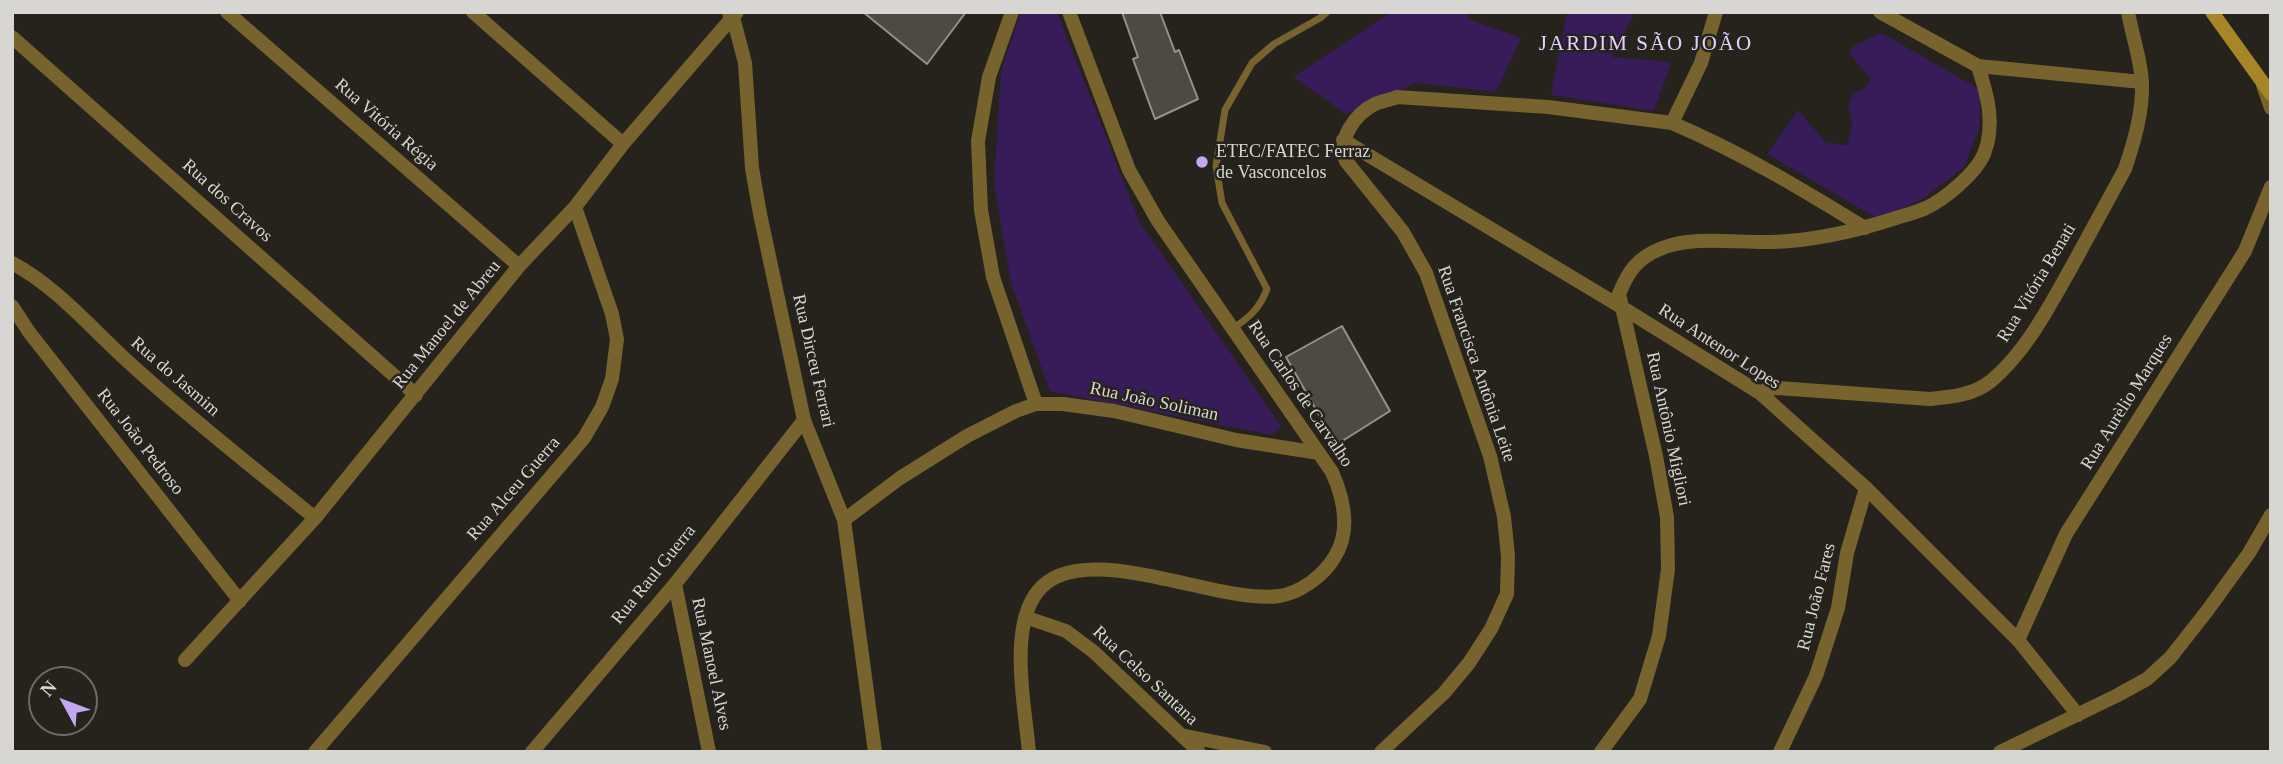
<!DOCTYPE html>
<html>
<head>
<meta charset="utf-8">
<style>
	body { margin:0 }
	#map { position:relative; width:2283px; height:764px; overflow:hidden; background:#26231d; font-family:Georgia,serif }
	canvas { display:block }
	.frame { position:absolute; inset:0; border:14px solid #d8d6d2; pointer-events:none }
	.north { position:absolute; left:28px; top:666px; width:70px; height:70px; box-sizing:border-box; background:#26231d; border:2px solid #6d6b65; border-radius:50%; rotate:311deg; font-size:19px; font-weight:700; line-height:28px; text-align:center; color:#d8d6d2 }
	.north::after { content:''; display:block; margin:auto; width:24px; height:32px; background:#c4a7f1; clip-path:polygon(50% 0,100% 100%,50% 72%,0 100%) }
</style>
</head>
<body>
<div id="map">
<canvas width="2283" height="764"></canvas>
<div class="frame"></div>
<div class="north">N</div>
</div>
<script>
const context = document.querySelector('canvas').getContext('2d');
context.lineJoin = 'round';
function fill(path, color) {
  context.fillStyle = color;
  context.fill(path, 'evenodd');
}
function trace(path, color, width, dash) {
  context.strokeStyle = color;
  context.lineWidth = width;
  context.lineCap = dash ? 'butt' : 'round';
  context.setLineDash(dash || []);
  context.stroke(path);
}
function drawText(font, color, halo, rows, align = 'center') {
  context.font = font + ' Georgia,serif';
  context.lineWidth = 5;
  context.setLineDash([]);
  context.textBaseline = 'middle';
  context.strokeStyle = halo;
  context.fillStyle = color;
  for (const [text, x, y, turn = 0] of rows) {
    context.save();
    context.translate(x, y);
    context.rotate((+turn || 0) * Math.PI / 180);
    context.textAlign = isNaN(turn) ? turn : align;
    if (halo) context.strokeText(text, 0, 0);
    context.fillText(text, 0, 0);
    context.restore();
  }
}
fill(new Path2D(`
	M1021,12H1057L1139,221L1281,426L1272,435L1050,391L1011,283L994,183L1001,72Z
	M1391,12H1469L1468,19L1521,38L1496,92L1416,83L1346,114L1293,77Z
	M1567,12H1635L1612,57L1671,62L1654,111L1551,95Z
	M1882,33L1977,88L1980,97L1979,128L1964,167L1921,200L1877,218L1767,154L1798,110L1826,143L1848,145L1852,121L1848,106L1852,95L1867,86L1870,78L1849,53L1855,45Z`), '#381c59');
const building = new Path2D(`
	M863,12H966L927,64Z
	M1122,12H1160L1175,52L1179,50L1198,99L1155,119L1133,59L1138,57Z
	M1342,326L1390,411L1336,445L1286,357Z`);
fill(building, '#4d4a43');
trace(building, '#949189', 2);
trace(new Path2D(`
	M1232,329C1249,318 1260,308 1267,289L1222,203L1216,166L1225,110L1252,63L1274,44L1320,18L1327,12`), '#77632d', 7);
trace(new Path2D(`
	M227,12L519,266
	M473,12L623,144
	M1012,12L989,77L978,141L981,210L993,277L1036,404
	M1880,12L1978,66L2142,82
	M729,13L733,17L745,63L752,168L760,214L804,420L844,520L875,752
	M12,37L416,395
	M2263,85L2271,108
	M1672,123C1742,153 1800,188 1865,228
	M1343,140L1623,308L1760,393L1866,488L2018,640L2078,715
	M12,263C59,288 94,332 134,367C192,420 254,468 315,518
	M12,306L29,332L240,601
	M1760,393L1767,389L1778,388L1930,399C1951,397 1974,395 1991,381C2026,352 2049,307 2071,268C2089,235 2107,202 2125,169C2134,142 2143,112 2142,83C2141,60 2132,35 2128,12
	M844,520L900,478L967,436L1016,411L1036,404H1063L1114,411L1236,440L1319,453
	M675,584L709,752
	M1025,617L1066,631L1094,652L1199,752
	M2018,640L2066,534L2245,251L2271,187
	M185,660L315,518L519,266L575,207L623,144L737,12
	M1181,735L1265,752
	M315,752L584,438L602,407L612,379L617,339L612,314L575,207
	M532,752L675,584L804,420
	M1029,752C1025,707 1008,628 1038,591C1082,536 1217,605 1279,596C1300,593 1323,576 1334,558C1351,532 1344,499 1332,472L1158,221L1129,170L1069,12
	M1381,752L1444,693L1469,663L1491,629L1507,594L1508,556L1504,517L1490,456L1426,273L1403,232L1346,161C1337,139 1355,114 1375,104C1382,101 1390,100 1397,97L1548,107L1672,123L1701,63L1716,12
	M1601,752L1640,699L1659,636L1668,569L1667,517L1656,456L1619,294C1628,272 1637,258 1660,249C1692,235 1737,243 1771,242C1813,241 1856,231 1896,218C1906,215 1917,212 1926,208C1945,199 1976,173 1984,154C1996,124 1987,94 1978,66
	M1780,752L1816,676L1838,608L1847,553L1866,488
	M2000,752L2116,696L2147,679L2170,658L2207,611L2249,553L2271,515`), '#77632d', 14);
trace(new Path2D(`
	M2212,12L2271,94`), '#a78627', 14);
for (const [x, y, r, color] of [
	[1202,162,7,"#c4a7f1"]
]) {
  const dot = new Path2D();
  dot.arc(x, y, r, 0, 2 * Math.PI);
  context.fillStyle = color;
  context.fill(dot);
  trace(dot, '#26231d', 2.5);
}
drawText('18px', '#d8d6d2', '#26231d', [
	["Rua Vitória Régia",386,125,41],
	["Rua dos Cravos",227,201,42],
	["Rua Vitória Benati",2037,283,-59],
	["Rua Manoel de Abreu",447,325,-51],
	["Rua Antenor Lopes",1719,347,33],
	["Rua Dirceu Ferrari",813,361,77],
	["Rua Francisca Antônia Leite",1476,364,71],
	["Rua do Jasmim",175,377,41],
	["Rua Carlos de Carvalho",1300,394,56],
	["Rua João Soliman",1154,402,12],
	["Rua Aurèlio Marques",2127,402,-58],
	["Rua Antônio Migliori",1668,429,78],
	["Rua João Pedroso",140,442,52],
	["Rua Alceu Guerra",514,489,-49],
	["Rua Raul Guerra",654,575,-51],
	["Rua João Fares",1817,597,-76],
	["Rua Manoel Alves",711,664,78],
	["Rua Celso Santana",1145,676,43]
]);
drawText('18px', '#d8d6d2', '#26231d', [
	["ETEC/FATEC Ferraz",1216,152],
	["de Vasconcelos",1216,173]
], 'left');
context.letterSpacing = '2px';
drawText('21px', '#e0d1fb', '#26231d', [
	["JARDIM SÃO JOÃO",1646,44]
]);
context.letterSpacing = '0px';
</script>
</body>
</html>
